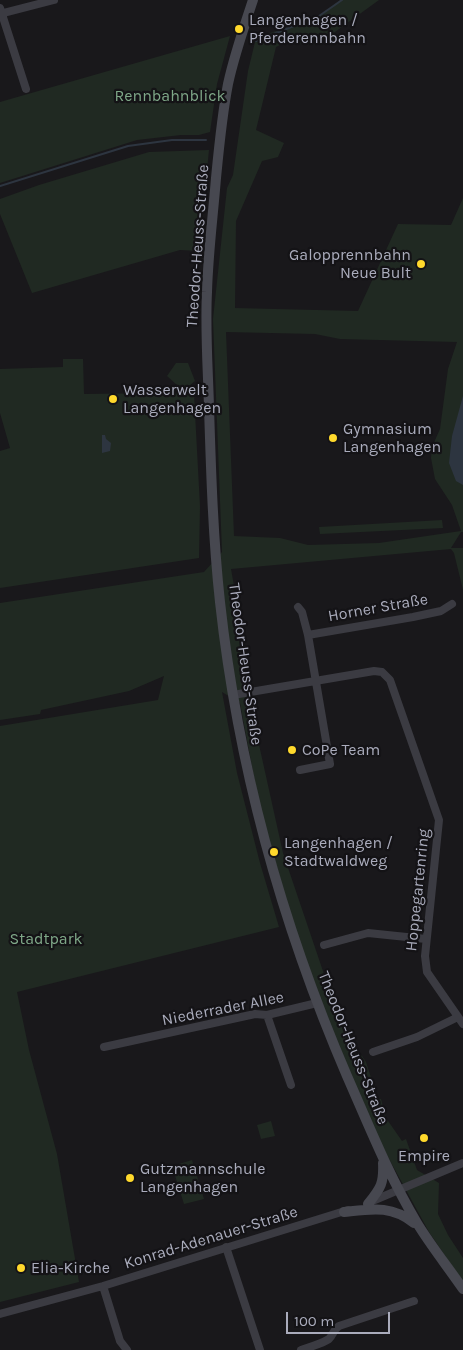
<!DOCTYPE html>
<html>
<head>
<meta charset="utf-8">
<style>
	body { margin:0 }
	#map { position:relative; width:463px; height:1350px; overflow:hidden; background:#19181b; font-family:Karla,sans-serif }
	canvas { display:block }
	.scale { position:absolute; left:286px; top:1312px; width:104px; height:22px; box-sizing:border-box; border:2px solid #aaacbc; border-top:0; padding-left:6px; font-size:15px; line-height:18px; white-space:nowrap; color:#aaacbc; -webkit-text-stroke:4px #141316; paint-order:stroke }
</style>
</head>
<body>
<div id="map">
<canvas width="463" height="1350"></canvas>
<div class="scale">100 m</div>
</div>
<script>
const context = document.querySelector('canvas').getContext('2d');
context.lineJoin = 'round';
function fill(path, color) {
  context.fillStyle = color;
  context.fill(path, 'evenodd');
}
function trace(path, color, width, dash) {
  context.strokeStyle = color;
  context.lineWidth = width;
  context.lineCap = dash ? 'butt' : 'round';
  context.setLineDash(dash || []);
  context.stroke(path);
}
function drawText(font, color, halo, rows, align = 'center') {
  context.font = font + ' Karla,sans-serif';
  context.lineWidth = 4.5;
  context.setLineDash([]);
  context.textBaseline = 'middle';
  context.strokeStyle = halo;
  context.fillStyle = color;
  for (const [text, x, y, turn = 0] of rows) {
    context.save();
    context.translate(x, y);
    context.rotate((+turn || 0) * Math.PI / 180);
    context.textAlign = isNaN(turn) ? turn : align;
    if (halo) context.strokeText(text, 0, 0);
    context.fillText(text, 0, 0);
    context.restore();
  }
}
fill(new Path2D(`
	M340,0H379L317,45L286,42L276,47L256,130L284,143L278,157L262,161L236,221L235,308L358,311L398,224L451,225L463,198V532H461L451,548H463V590L454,553L451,549L231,569L250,676V704L283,853L326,980L350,1038L366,1062L378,1099H381L386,1118L402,1141L406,1139L417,1170L439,1183L438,1214L448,1235L463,1258V1282L429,1232L370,1124L301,952L259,804L240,703L222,692L237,773L260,863L279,927L17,992L29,1050L57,1154L79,1282L0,1302V726L158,700L164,676L129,691L41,710L40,714L0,720V603L204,572L222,552L213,319L227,188L233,175L248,71L256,38L321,15ZM226,332L315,334L340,339L457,342L448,369L440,429L432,447L431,458L435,479L452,505L461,531L379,543L308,545L280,538L234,536Z
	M230,36L217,84L210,132L199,135H181L137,140L0,183V102Z
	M209,150L199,251L180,250L32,293L0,214V199L39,185L149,152Z
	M63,359H83L84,394L164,393L194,394L200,506L199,558L0,588V451L10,448L0,413V369L63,367Z
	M176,363H188L195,381L189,386H178L167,376Z
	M442,520L443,528L320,534L319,527Z
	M271,1121L275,1136L261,1139L257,1125Z
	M192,1160L204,1199L184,1204L172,1166Z`), '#202922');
fill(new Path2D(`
	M463,396V485L456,481L449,463L452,436Z
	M102,435H105L106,439L111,443L110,451L102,453Z`), '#2d3540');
trace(new Path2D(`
	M256,41L319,16L342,0
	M0,186L128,146L172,140H206`), '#2d3540', 2);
trace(new Path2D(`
	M0,8L26,89
	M0,14L54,0
	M298,607L302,612L308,635L330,764L300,770
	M308,635L413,617L441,611L452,604
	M233,695L374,671L382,672L390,680L439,820L425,956L427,972L463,1024
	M324,945L368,933L426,939
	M267,1015L291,1085
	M104,1047L255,1014L267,1015L317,1003
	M373,1052L417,1037L458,1017
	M370,1202L463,1163
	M226,1247L260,1350
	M103,1286L120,1341L127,1350
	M0,1314L103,1286L348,1210
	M301,1350C310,1347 321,1344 329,1339C333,1335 334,1329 339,1326L414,1301`), '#3b3b42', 8);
trace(new Path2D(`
	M253,0C244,27 234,56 228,84C222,115 219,147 216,178C213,216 208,254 207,292C205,331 208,369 209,407C211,472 213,538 220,602C238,767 282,925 347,1076C369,1126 389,1176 417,1223C431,1246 448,1267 463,1289
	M368,1204C381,1188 384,1183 383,1163
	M344,1212C372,1209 391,1205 414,1223`), '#474850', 10);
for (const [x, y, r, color] of [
	[239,29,5,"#ffd92c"],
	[421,264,5,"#ffd92c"],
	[113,399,5,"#ffd92c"],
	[333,438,5,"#ffd92c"],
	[292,750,5,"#ffd92c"],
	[274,852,5,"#ffd92c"],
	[424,1138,5,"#ffd92c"],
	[130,1178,5,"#ffd92c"],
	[21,1268,5,"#ffd92c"]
]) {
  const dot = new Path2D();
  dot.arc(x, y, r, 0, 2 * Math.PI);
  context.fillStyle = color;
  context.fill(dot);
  trace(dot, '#141316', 2);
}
drawText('16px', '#aaacbc', '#141316', [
	["Langenhagen /",249,20],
	["Pferderennbahn",249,38],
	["Galopprennbahn",411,255,"right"],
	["Neue Bult",411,273,"right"],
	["Wasserwelt",123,390],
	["Langenhagen",123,408],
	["Gymnasium",343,429],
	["Langenhagen",343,447],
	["CoPe Team",302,750],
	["Langenhagen /",284,843],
	["Stadtwaldweg",284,861],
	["Empire",424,1156,"center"],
	["Gutzmannschule",140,1169],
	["Langenhagen",140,1187],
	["Elia-Kirche",31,1268]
], 'left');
drawText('16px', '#7fa888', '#141316', [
	["Rennbahnblick",170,96],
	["Stadtpark",46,939]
]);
drawText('16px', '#aaacbc', '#141316', [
	["Theodor-Heuss-Straße",198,246,-86],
	["Horner Straße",378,608,-10],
	["Theodor-Heuss-Straße",245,664,82],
	["Hoppegartenring",418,890,-84],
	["Niederrader Allee",223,1009,-11],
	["Theodor-Heuss-Straße",353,1048,68],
	["Konrad-Adenauer-Straße",211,1238,-17]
]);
</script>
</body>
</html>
